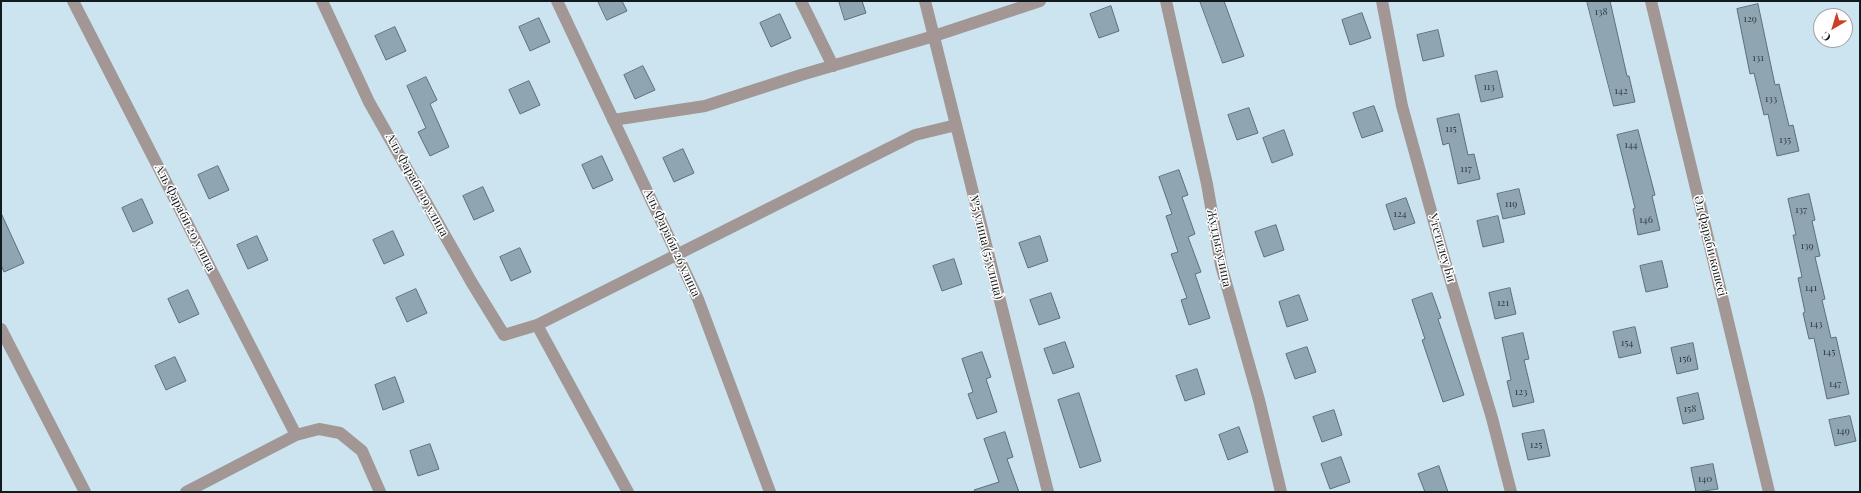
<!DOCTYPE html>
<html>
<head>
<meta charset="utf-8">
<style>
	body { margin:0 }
	#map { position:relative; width:1861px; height:493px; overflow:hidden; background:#cce4f0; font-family:"Playfair Display",serif }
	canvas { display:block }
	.frame { position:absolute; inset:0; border:2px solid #111a1e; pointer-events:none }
	.north { position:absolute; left:1813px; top:8px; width:40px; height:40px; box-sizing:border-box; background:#fff; border:1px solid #a0a3a5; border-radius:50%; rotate:218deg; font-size:11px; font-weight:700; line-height:16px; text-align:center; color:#111a1e }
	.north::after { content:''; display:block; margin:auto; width:14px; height:18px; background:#ca3f25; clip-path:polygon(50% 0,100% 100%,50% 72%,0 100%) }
</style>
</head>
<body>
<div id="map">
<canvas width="1861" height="493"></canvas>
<div class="frame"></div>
<div class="north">С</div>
</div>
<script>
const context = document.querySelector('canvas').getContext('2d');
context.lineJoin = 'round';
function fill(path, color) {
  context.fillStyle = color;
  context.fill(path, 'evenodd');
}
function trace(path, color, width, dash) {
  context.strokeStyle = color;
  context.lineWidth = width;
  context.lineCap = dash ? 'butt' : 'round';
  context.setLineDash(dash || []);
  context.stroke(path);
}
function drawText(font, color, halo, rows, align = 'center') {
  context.font = font + ' "Playfair Display",serif';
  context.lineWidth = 3;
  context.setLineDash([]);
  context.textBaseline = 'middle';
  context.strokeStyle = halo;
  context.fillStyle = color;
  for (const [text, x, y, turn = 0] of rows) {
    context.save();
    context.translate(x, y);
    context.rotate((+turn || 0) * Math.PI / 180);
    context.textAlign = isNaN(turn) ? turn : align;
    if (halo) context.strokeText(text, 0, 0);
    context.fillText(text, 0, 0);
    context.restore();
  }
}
const building = new Path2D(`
	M598,1H622L627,11L607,20Z
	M839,1H862L866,13L845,20Z
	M1200,1H1224L1244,56L1223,63Z
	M1587,1H1610L1627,76H1629L1635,102L1614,106Z
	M1758,4L1775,85L1779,84L1789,126L1793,125L1799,151L1777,156L1768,114L1764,115L1754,73L1750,74L1737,9Z
	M1111,6L1119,31L1099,38L1090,14Z
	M1362,13L1371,38L1350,45L1342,20Z
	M780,14L791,38L771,47L760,23Z
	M539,18L550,42L530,51L519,27Z
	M395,27L406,51L386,60L375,36Z
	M1438,30L1444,56L1423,61L1417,35Z
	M643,66L655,90L635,99L624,75Z
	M1497,71L1503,97L1481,102L1475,76Z
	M426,77L437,100L430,104L449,147L430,156L418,132L426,128L407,86Z
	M529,81L540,105L520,114L509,90Z
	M1374,106L1383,131L1362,138L1353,113Z
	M1249,108L1258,133L1237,140L1228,115Z
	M1459,114L1468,155L1474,154L1480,179L1458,184L1449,143L1443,145L1437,119Z
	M1284,130L1293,155L1272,163L1263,138Z
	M1638,130L1655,195L1652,196L1660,230L1638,235L1633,209L1635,208L1617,135Z
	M683,149L694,173L674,182L663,158Z
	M602,156L613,180L593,189L582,165Z
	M218,166L229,190L209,199L198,175Z
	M1179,170L1188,195L1182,197L1195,234L1188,237L1201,272L1195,274L1210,318L1189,325L1181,300L1187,298L1171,254L1178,252L1166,216L1172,214L1159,177Z
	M483,187L494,211L474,220L463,196Z
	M1519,189L1525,214L1503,219L1497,194Z
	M1809,194L1815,220L1812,221L1820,256L1815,257L1825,299L1822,300L1831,338L1836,337L1849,394L1827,399L1814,338L1809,339L1803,313L1805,312L1798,278L1802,277L1793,235H1796L1788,199Z
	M1406,198L1415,223L1394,230L1386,205Z
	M142,199L153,223L133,232L122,208Z
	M1,213L24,263L4,272L1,265Z
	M1498,216L1504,242L1483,247L1477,221Z
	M1276,225L1284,250L1264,257L1255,232Z
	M393,231L404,255L384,264L373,240Z
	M257,236L268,260L248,269L237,245Z
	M1040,236L1048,261L1028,268L1019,243Z
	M520,248L531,272L511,281L500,257Z
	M954,259L962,284L942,291L933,266Z
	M1662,261L1668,287L1646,292L1640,266Z
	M1510,288L1516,314L1495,319L1489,293Z
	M416,289L427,313L407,322L396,298Z
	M188,290L199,314L179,323L168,299Z
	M1051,293L1060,318L1039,325L1030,300Z
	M1432,293L1441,318L1438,319L1464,395L1443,402L1422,340L1425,339L1412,300Z
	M1299,295L1308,320L1287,327L1279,302Z
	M1635,327L1641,353L1619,358L1613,332Z
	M1523,333L1529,359L1524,360L1534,402L1513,407L1507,381L1511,380L1502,338Z
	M1065,342L1074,367L1053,374L1044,349Z
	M1693,343L1698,369L1677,374L1671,348Z
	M1307,347L1316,372L1295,379L1286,354Z
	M982,352L991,377L986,379L997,412L977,419L968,394L973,392L962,359Z
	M175,357L186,381L166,390L155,366Z
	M1197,369L1205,394L1185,401L1176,376Z
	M395,377L404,402L383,410L375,385Z
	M1079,393L1101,461L1080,468L1058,400Z
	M1698,393L1704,419L1683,424L1677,398Z
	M1334,410L1342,435L1322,442L1313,417Z
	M1850,416L1856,441L1835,446L1829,420Z
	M1239,427L1248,452L1228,460L1219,435Z
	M1544,430L1550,456L1528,460L1522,434Z
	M1005,432L1013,457L1007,459L1019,492H975L974,490L999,482L984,439Z
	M430,444L439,469L418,476L410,451Z
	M1341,457L1350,482L1330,489L1321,464Z
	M1713,464L1718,489L1696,492L1691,468Z
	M1439,466L1448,492H1425L1418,474Z`);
fill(building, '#8fa5b1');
trace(building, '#5b707b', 1);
trace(new Path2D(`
	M73,1L296,435
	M322,1L369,102L472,283L504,335L537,325
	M557,1L698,299L770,492
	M801,1L833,66
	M925,1L1048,492
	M1166,1L1207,184L1221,265L1259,400L1281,492
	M1382,1L1402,106L1444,258L1492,418L1511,492
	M1651,1L1769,492
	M613,120L705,106L801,75L934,36L1040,1
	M1,329L85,492
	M186,492L296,435L319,429L340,433L362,451L380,492
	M628,492L537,325L915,135L956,125`), '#a29794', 12);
drawText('10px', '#303d43', null, [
	["138",1601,12],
	["129",1750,19],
	["131",1758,58],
	["113",1489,87],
	["142",1621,91],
	["133",1771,99],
	["115",1451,129],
	["135",1785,140],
	["144",1631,145],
	["117",1466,169],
	["119",1511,204],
	["137",1801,210],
	["124",1400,214],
	["146",1646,220],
	["139",1807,246],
	["141",1811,288],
	["121",1503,303],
	["143",1816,324],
	["154",1627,343],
	["145",1829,352],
	["156",1685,359],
	["147",1835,384],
	["123",1521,392],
	["158",1690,409],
	["149",1843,431],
	["125",1536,445],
	["140",1705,479]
]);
drawText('12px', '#111a1e', '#fff', [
	["Аль Фараби 19 улица",417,185,61],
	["Аль Фараби 20 улица",185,218,63],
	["Аль Фараби 26 улица",672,243,65],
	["Әл Фараби көшесі",1710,246,76],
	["№5 улица (55 улица)",986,247,76],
	["Жулдыз улица",1219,248,78],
	["Утетилеу Би",1442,248,74]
]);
</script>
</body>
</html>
